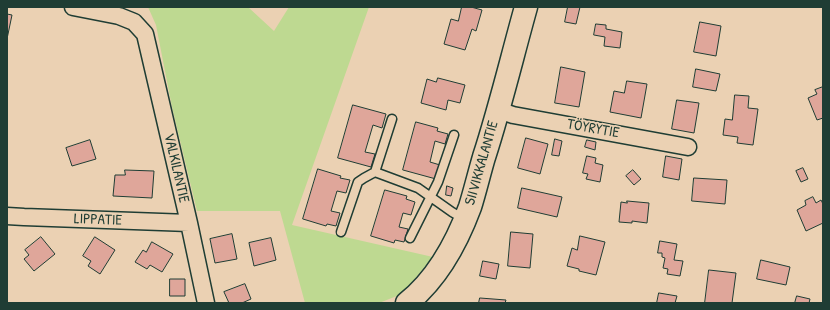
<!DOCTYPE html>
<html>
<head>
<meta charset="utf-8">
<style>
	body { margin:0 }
	#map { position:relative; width:830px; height:310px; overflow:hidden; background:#ebd1b3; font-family:"Patrick Hand",sans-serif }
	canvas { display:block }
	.frame { position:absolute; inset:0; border:8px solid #1f3d34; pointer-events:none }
</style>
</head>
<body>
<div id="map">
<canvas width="830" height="310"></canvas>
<div class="frame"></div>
</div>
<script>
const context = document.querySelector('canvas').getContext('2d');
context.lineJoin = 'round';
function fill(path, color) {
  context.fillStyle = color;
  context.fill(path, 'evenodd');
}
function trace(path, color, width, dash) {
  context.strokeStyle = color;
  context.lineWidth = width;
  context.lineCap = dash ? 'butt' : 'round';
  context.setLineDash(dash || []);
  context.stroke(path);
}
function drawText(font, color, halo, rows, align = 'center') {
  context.font = font + ' "Patrick Hand",sans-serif';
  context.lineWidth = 3.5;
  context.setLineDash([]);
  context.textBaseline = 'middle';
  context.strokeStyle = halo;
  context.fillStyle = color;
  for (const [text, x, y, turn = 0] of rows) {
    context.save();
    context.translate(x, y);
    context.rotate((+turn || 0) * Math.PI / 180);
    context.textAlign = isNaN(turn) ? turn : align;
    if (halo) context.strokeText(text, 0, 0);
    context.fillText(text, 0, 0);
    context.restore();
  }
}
fill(new Path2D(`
	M148,7H248L274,31L289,7H369L292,225L433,257L402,294L379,303H305L280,211H197L172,107L156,25Z`), '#bed991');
const building = new Path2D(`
	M462,7H471L482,10L476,31L472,29L465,50L444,44L451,19L458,21Z
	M568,7H580L576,24L565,22Z
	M7,14L12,15L7,39Z
	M700,22L721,26L716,56L694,52Z
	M596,24L606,25V29L622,32L620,48L604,46L605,37L594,35Z
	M561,67L585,72L579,107L555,103Z
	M696,69L720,74L716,91L693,87Z
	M438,78L465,85L460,103L448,100L446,110L421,103L427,79L436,82Z
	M627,81L647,84L641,118L610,112L614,91L624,93Z
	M823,87V118L817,120L808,98L817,94L815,90Z
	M735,95L749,96L748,108L758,109L753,145L737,143L738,137L723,135L725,119L732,120Z
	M677,100L699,103L694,133L672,129Z
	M353,105L386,114L382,128L373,125L365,152L375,154L371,167L338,158Z
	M416,122L438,128L437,131L448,134L445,144L435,141L430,162L440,165L436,179L403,170Z
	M526,138L548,144L540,174L518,168Z
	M555,139L562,141L559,156L552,155Z
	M90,140L96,159L72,166L66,148Z
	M587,140L596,142L595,150L585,147Z
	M587,156L596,158L595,163L603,165L600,182L586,179L588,174L583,173Z
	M666,156L682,159L679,180L663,177Z
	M803,168L808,179L801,182L796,171Z
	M318,169L341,176L340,178L350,180L346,193L337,191L331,211L340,213L336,226L327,224L326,226L303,219Z
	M125,170L154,171L152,198L113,196L115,175H125Z
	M633,170L641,179L634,185L626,176Z
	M694,178L727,180L725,204L692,201Z
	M447,186L453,188L451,196L446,195Z
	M522,188L562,197L557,217L518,208Z
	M385,190L407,196L406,199L415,202L411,215L403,213L399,227L408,229L404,242L395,240L394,243L371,236Z
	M813,197L816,203L821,200L823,204V223L806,231L797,210L806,205L805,201Z
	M627,201L649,203L647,223L632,221V223L619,222L621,202L627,203Z
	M511,232L533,234L530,268L508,266Z
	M232,234L237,259L215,263L210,239Z
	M580,236L605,242L596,275L579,271V269L567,266L572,248L577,250Z
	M41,237L55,254L34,271L24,259L29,255L25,250Z
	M95,237L115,250L100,274L88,266L91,261L83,256Z
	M271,238L276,260L254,266L249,243Z
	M660,241L677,244L674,260L683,261L680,276L667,274L668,269L663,268L665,258L662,257V253H658Z
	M152,242L173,254L162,272L150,265L147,269L135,262L143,250L146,252Z
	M761,260L790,267L786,285L757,279Z
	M483,261L499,264L496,279L480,276Z
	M709,270L736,273L732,303H705Z
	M170,279H185V296H170Z
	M245,284L251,299L242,303H229L224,292Z
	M659,293L677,296L675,303H657Z
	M797,296L810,299L809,303H795Z
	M480,298L506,300L505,303H479Z`);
fill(building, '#dfa69a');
trace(building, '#1f3d34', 1);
const lane = new Path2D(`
	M392,119L375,172L418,188L452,212L464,219
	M341,232L358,182L364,178L375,172
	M410,238L438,182L454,135`);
const street = new Path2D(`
	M73,7L119,16L134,22L145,34L189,223L206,303
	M498,110L513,115L688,147
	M7,216L24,217L189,223`);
const secondary = new Path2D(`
	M407,303C437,279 457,242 470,207C475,191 479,174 484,157C500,108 512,57 526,7`);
trace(lane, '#1f3d34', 11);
trace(street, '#1f3d34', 19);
trace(secondary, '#1f3d34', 25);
trace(lane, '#ebd1b3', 8);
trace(street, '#ebd1b3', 16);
trace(secondary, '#ebd1b3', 22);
drawText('15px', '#1f3d34', '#ebd1b3', [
	["TÖYRYTIE",593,129,10],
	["SIIVIKKALANTIE",482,163,-74],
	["VALKILANTIE",176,168,77],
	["LIPPATIE",98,220,2]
]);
</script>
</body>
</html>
